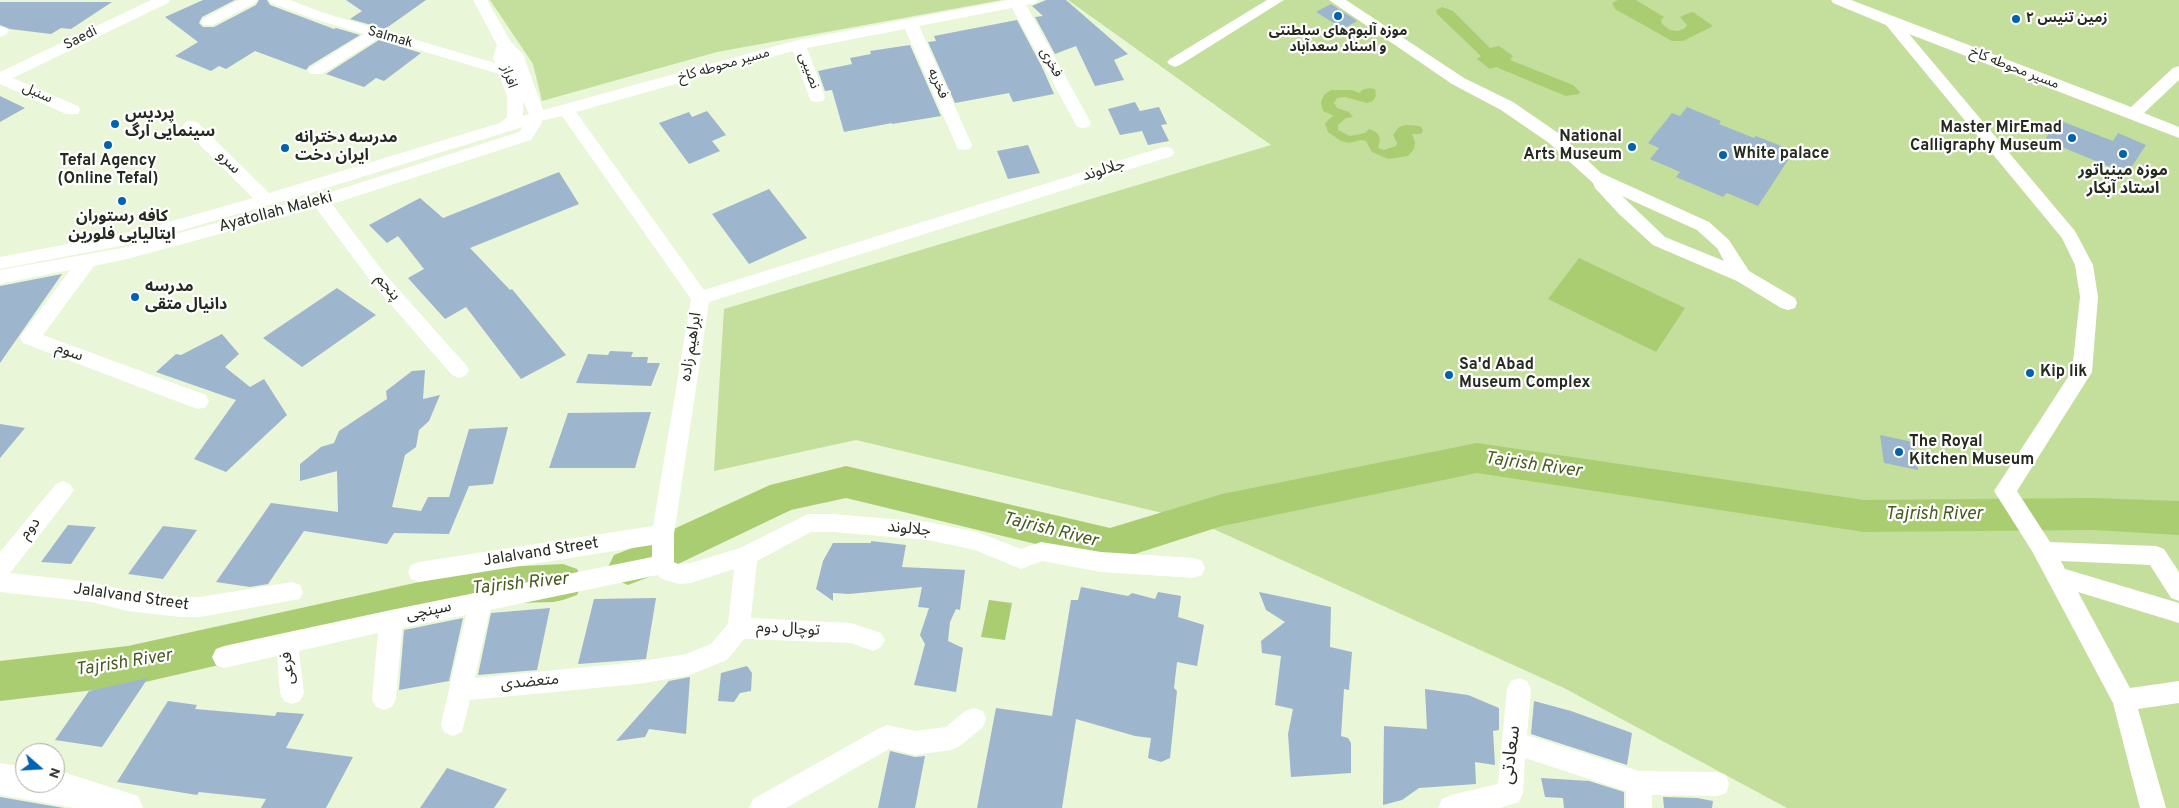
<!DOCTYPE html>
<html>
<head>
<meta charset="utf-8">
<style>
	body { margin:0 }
	#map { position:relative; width:2179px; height:808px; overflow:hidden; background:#e9f6d7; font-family:Overpass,sans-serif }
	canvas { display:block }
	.north { position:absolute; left:15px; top:743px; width:50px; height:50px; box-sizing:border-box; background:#fff; border:1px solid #a8aaa6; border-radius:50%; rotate:109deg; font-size:14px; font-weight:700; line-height:20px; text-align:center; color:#262b20 }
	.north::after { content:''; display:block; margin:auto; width:18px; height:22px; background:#0063af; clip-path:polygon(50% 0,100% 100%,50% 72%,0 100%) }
</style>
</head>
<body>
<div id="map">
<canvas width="2179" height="808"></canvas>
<div class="north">N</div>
</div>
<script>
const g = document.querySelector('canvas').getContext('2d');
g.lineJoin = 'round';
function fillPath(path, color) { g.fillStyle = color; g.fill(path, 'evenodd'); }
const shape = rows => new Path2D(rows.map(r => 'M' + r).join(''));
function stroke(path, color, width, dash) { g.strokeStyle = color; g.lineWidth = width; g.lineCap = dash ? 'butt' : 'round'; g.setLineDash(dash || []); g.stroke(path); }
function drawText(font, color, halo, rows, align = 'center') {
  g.font = font + ' Overpass,"Noto Sans Arabic",sans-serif'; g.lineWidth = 4.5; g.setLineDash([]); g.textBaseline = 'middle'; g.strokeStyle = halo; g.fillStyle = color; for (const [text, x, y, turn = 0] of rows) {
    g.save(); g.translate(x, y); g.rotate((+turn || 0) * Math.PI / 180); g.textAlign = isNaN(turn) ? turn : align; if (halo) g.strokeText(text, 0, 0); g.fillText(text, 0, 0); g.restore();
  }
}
const green = shape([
	[490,0,1002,0,717,52,542,101,533,64],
	[1068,0,2179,0,2179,808,1787,808,1564,688,1196,521,856,440,714,471,724,309,1271,145]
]);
const water = shape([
	[1618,0,1636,0,1664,17,1661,20,1662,24,1670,30,1678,31,1685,28,1687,25,1680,17,1689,13,1693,12,1713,26,1683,41,1672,41,1615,9,1612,3],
	[1442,7,1453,11,1490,48,1499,46,1513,56,1510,60,1573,85,1580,92,1579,94,1566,96,1496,67,1490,69,1477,59,1481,56,1437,14,1436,10],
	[1369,88,1375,89,1376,96,1373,101,1367,103,1345,97,1337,98,1334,103,1337,108,1349,112,1353,117,1346,118,1338,125,1338,130,1350,136,1365,133,1369,129,1374,131,1378,134,1380,139,1378,148,1384,150,1396,146,1397,143,1393,135,1399,127,1406,125,1420,126,1423,130,1421,134,1412,134,1415,142,1414,149,1408,156,1388,159,1372,152,1366,141,1361,140,1349,143,1341,141,1328,132,1325,124,1329,119,1334,116,1323,111,1321,102,1324,95,1331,90,1352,90,1360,93,1362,90],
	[1579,258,1685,308,1656,352,1548,299],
	[989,600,1012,603,1005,640,981,637]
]);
const river = shape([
	[1477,443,1864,500,2093,498,2179,501,2179,535,2093,530,1864,532,1477,473,1222,526,1110,562,846,498,791,510,657,574,628,585,614,579,608,567,614,555,632,548,770,485,846,466,1110,528,1222,494,1477,443],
	[563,564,577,569,583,582,577,595,563,600,553,602,483,604,128,686,0,701,0,661,128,646,483,568,563,564]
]);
const building = shape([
	[203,0,235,0,202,17,199,23,203,27,214,27,256,5,259,0,267,0,270,5,334,29,336,28,360,35,309,66,306,70,255,51,226,69,219,66,211,71,175,56,198,42,165,17],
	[346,0,426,0,385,29,350,19,362,11],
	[1046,0,1066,0,1128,54,1114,60,1124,80,1095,86,1076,46,1055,54,1035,17,1043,16,1032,6],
	[0,2,112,2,71,29,61,28,51,34,10,29,0,25],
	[1331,4,1357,21,1343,29,1316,12],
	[1017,20,1042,67,1054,94,1013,102,1009,93,955,103,928,42,936,41,934,36],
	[379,40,421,53,384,81,376,78,364,87,326,74],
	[910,45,941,116,892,124,892,123,844,132,832,90,825,91,818,71,852,64,850,58,871,54,870,51],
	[0,96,25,108,0,122],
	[1135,102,1140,111,1159,107,1167,124,1161,125,1169,141,1148,145,1142,131,1120,135,1108,109],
	[1687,107,1721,121,1719,124,1754,138,1756,136,1794,151,1758,206,1727,193,1723,197,1676,177,1680,172,1650,159,1659,148,1648,143,1672,113,1680,116],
	[707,111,726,135,712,141,720,151,689,164,659,123,689,112,692,117],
	[2056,119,2113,141,2118,133,2146,145,2127,174,2045,140],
	[1028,145,1040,173,1008,179,997,151],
	[559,172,579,204,470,248,510,290,512,289,566,355,521,379,466,307,445,319,408,278,424,269,398,236,387,243,369,225,420,198,443,218],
	[769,189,807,238,749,264,712,214],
	[62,274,0,363,0,286],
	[337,288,376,315,302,367,263,338],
	[222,334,239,354,225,367,250,387,264,379,287,415,226,472,194,459,236,400,156,372,176,354,181,355],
	[610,351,633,352,631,357,648,357,647,363,660,363,651,386,576,383,588,354,608,355],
	[425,370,423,399,440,395,429,421,419,430,416,447,405,455,392,507,421,511,428,497,449,497,469,429,508,427,493,484,469,486,449,534,394,533,387,544,304,531,268,584,250,587,216,582,271,503,338,512,337,471,300,481,300,464,321,447,334,443,339,431,387,399,386,391,412,371],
	[651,412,635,468,549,468,568,413],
	[0,424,25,428,0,458],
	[1880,435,1913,442,1918,470,1884,463],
	[68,525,96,527,71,564,41,562],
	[163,526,197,530,163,579,128,574],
	[871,541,906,545,902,567,965,570,960,610,956,609,950,622,948,641,963,648,956,692,914,685,925,644,920,635,929,608,918,607,922,587,849,594,833,593,833,601,816,589,823,561,833,543,871,543],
	[1081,587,1128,596,1132,593,1155,599,1158,592,1181,596,1178,617,1204,625,1197,666,1177,662,1174,688,1177,691,1170,758,1161,762,1148,758,1151,738,1135,736,1076,719,1062,808,977,808,996,708,1052,716,1071,600,1078,600],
	[1259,592,1331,607,1330,647,1352,652,1349,690,1344,689,1341,736,1348,738,1351,743,1351,773,1291,777,1288,734,1293,709,1275,705,1281,656,1262,653,1261,641,1285,622,1266,610],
	[656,598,646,659,578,664,594,599],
	[550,608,537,670,478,675,491,613],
	[463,618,449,681,399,690,404,630],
	[747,666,752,673,751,691,740,693,734,702,718,701,721,673],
	[690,677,686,734,649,729,645,737,616,741,669,681],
	[148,678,102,747,55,740,89,691],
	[1425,689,1468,695,1499,708,1499,730,1493,731,1495,765,1475,762,1476,784,1419,788,1402,800,1383,805,1384,726,1427,729],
	[168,701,197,705,195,709,275,716,277,712,304,714,286,748,353,757,326,808,261,808,266,799,199,792,197,795,117,782],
	[1534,701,1571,711,1632,733,1627,765,1531,734],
	[890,751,915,757,925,756,915,808,878,808],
	[447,768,507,789,494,808,420,808],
	[1541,778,1589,781,1624,792,1624,808,1564,808,1563,798,1545,797],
	[0,797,64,808,0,808],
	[1663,797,1697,798,1713,801,1712,808,1664,808]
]);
const minor = shape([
	[151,0,170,0,168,3,13,78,78,106,80,110,78,114,66,114,0,84,0,72,151,0],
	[239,0,257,0,255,3,213,25,203,25,201,22,203,19,239,0],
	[269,0,290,0,324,13,495,63,493,58,497,45,473,0,487,0,511,42,523,54,543,110,798,40,1008,0,1038,0,1036,3,1026,5,1091,123,1089,127,1083,128,1077,127,1075,123,1012,8,919,26,972,145,970,149,964,150,958,149,956,145,905,29,807,48,825,97,823,101,817,102,811,101,809,97,793,51,576,112,704,290,1160,148,1166,147,1172,148,1174,152,1172,156,709,302,674,534,674,562,678,564,691,563,740,548,808,514,833,514,928,522,977,532,1021,549,1041,542,1101,552,1194,558,1202,561,1205,568,1202,575,1194,578,1101,572,1042,561,1021,569,975,550,928,540,833,532,811,532,757,561,751,618,851,623,881,633,885,640,881,647,873,651,851,643,744,639,727,660,687,676,637,684,470,700,462,732,453,736,444,732,441,724,466,615,402,628,396,699,392,707,384,710,376,707,372,699,378,633,299,651,304,693,300,701,292,704,284,701,280,693,277,656,224,668,216,665,212,657,216,649,224,646,391,610,652,557,652,545,419,582,411,579,408,572,411,565,419,562,653,526,691,299,562,116,541,121,542,123,531,140,332,204,385,274,466,365,469,370,466,375,459,378,452,375,373,284,316,208,127,259,94,266,43,335,206,395,209,401,206,407,199,409,192,407,23,343,20,338,23,333,70,270,0,284,0,270,127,247,331,192,519,132,523,127,307,194,141,242,0,269,0,257,141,230,253,198,185,130,183,126,185,122,191,121,197,122,269,193,500,123,507,117,507,96,499,74,379,38,322,74,310,74,308,71,310,68,364,34,314,19,271,3,269,0],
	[523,101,529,114,523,116,523,101],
	[734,569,728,624,711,644,686,654,637,662,475,678,490,610,658,575,660,578,678,584,691,583,734,569],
	[1267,0,1284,0,1180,65,1175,67,1170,65,1167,62,1170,59,1267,0],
	[1329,0,1346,0,1464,78,1513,102,1561,135,1601,173,1709,222,1729,240,1749,271,1795,298,1797,303,1795,308,1788,310,1781,308,1737,281,1653,245,1619,214,1595,188,1593,183,1549,143,1501,110,1452,84,1329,0],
	[1622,196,1697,230,1717,248,1724,261,1665,237,1622,196],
	[1831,0,1851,0,2131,107,2173,68,2179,66,2179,80,2144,113,2179,127,2179,138,1909,34,2075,231,2093,265,2098,297,2092,372,2017,491,2050,542,2156,546,2164,549,2179,572,2179,601,2171,598,2150,565,2061,561,2065,569,2179,603,2179,623,2078,592,2130,688,2179,681,2179,703,2138,709,2166,808,2140,808,2113,703,2032,551,1994,491,2072,371,2080,297,2075,265,2062,238,1886,25,1833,3,1831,0],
	[0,27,6,28,9,31,5,35,0,37,0,27],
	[63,481,70,484,74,490,70,496,10,573,91,582,128,591,180,597,200,597,292,582,300,585,303,592,300,599,200,617,180,617,128,611,91,602,0,592,0,552,56,484,63,481],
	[1519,678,1527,681,1531,689,1527,735,1639,771,1717,772,1726,775,1729,784,1726,793,1717,796,1652,795,1652,808,1626,808,1626,791,1525,758,1523,793,1519,802,1500,808,1438,808,1442,799,1451,795,1498,784,1507,689,1511,681,1519,678],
	[974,708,983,711,986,719,983,727,960,746,951,750,915,755,889,749,786,808,749,808,753,799,878,729,887,725,915,731,946,727,965,711,974,708]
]);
const major = shape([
	[0,763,25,767,25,783,55,783,55,771,66,773,138,796,143,808,75,808,0,795,0,763]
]);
const markers = [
	[1338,16,5,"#0063af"],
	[2016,19,5,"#0063af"],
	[115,124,5,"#0063af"],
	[2072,138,5,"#0063af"],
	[108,145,5,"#0063af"],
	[1632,147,5,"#0063af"],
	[285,148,5,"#0063af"],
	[2123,154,5,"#0063af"],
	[1723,155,5,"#0063af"],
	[122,201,5,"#0063af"],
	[135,297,5,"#0063af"],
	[2030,373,5,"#0063af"],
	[1449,375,5,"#0063af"],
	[1899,452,5,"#0063af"]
];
const farPoinames = [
	["زمین تنیس ۲",2026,19],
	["موزه آلبوم‌های سلطنتی",1338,32,"center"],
	["و اسناد سعدآباد",1338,48,"center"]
];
const farStreetnames = [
	["Salmak",390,38,16],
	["Saedi",81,39,-27],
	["فخری",1050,63,61],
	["مسیر محوطه کاخ",724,66,-16],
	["مسیر محوطه کاخ",2014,69,21],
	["نصیبی",808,71,70],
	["افراز",508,77,71],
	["فخریه",937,84,66],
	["سنبل",37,94,24]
];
const poiNames = [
	["پردیس",125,115],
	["سینمایی ارگ",125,133],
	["Master MirEmad",2062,129,"right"],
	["Calligraphy Museum",2062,147,"right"],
	["National",1622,138,"right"],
	["Arts Museum",1622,156,"right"],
	["مدرسه دخترانه",295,139],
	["ایران دخت",295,157],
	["White palace",1733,155],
	["Tefal Agency",108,162,"center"],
	["(Online Tefal)",108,180,"center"],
	["موزه مینیاتور",2123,172,"center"],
	["استاد آبکار",2123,190,"center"],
	["کافه رستوران",122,218,"center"],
	["ایتالیایی فلورین",122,236,"center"],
	["مدرسه",145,288],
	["دانیال متقی",145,306],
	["Sa'd Abad",1459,366],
	["Museum Complex",1459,384],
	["Kip lik",2040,373],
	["The Royal",1909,443],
	["Kitchen Museum",1909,461]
];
const streetNames = [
	["سرو",228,163,45],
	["جلالوند",1104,171,-17],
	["Ayatollah Maleki",276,213,-15],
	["پنجم",387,288,50],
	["ابراهیم زاده",692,347,-81],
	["سوم",69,353,20],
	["دوم",31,529,-51],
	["جلالوند",909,530,6],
	["Jalalvand Street",541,553,-9],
	["Jalalvand Street",131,598,8],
	["سپنچی",429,612,-12],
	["توچال دوم",788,630,3],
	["فرعی",289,668,-96],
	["متعضدی",530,683,-5]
];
const waterNames = [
	["Tajrish River",1533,466,8],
	["Tajrish River",1934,515],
	["Tajrish River",1050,531,14],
	["Tajrish River",520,585,-6],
	["Tajrish River",124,664,-9]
];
const nearStreetnames = [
	["سعادتی",1512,755,-83]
];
fillPath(green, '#c3df9b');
fillPath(water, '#aacd72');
fillPath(river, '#aacd72');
fillPath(building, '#9eb5ce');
fillPath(minor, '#fff');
fillPath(major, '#fff');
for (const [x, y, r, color] of markers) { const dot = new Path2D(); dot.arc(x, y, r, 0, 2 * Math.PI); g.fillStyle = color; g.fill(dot); stroke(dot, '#fff', 2); }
drawText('bold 14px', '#262b20', '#fff', farPoinames, 'left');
drawText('14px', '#262b20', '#fff', farStreetnames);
drawText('bold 16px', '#262b20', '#fff', poiNames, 'left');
drawText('16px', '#262b20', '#fff', streetNames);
drawText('italic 18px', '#465c1c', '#fff', waterNames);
drawText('19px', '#262b20', '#fff', nearStreetnames);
</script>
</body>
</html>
